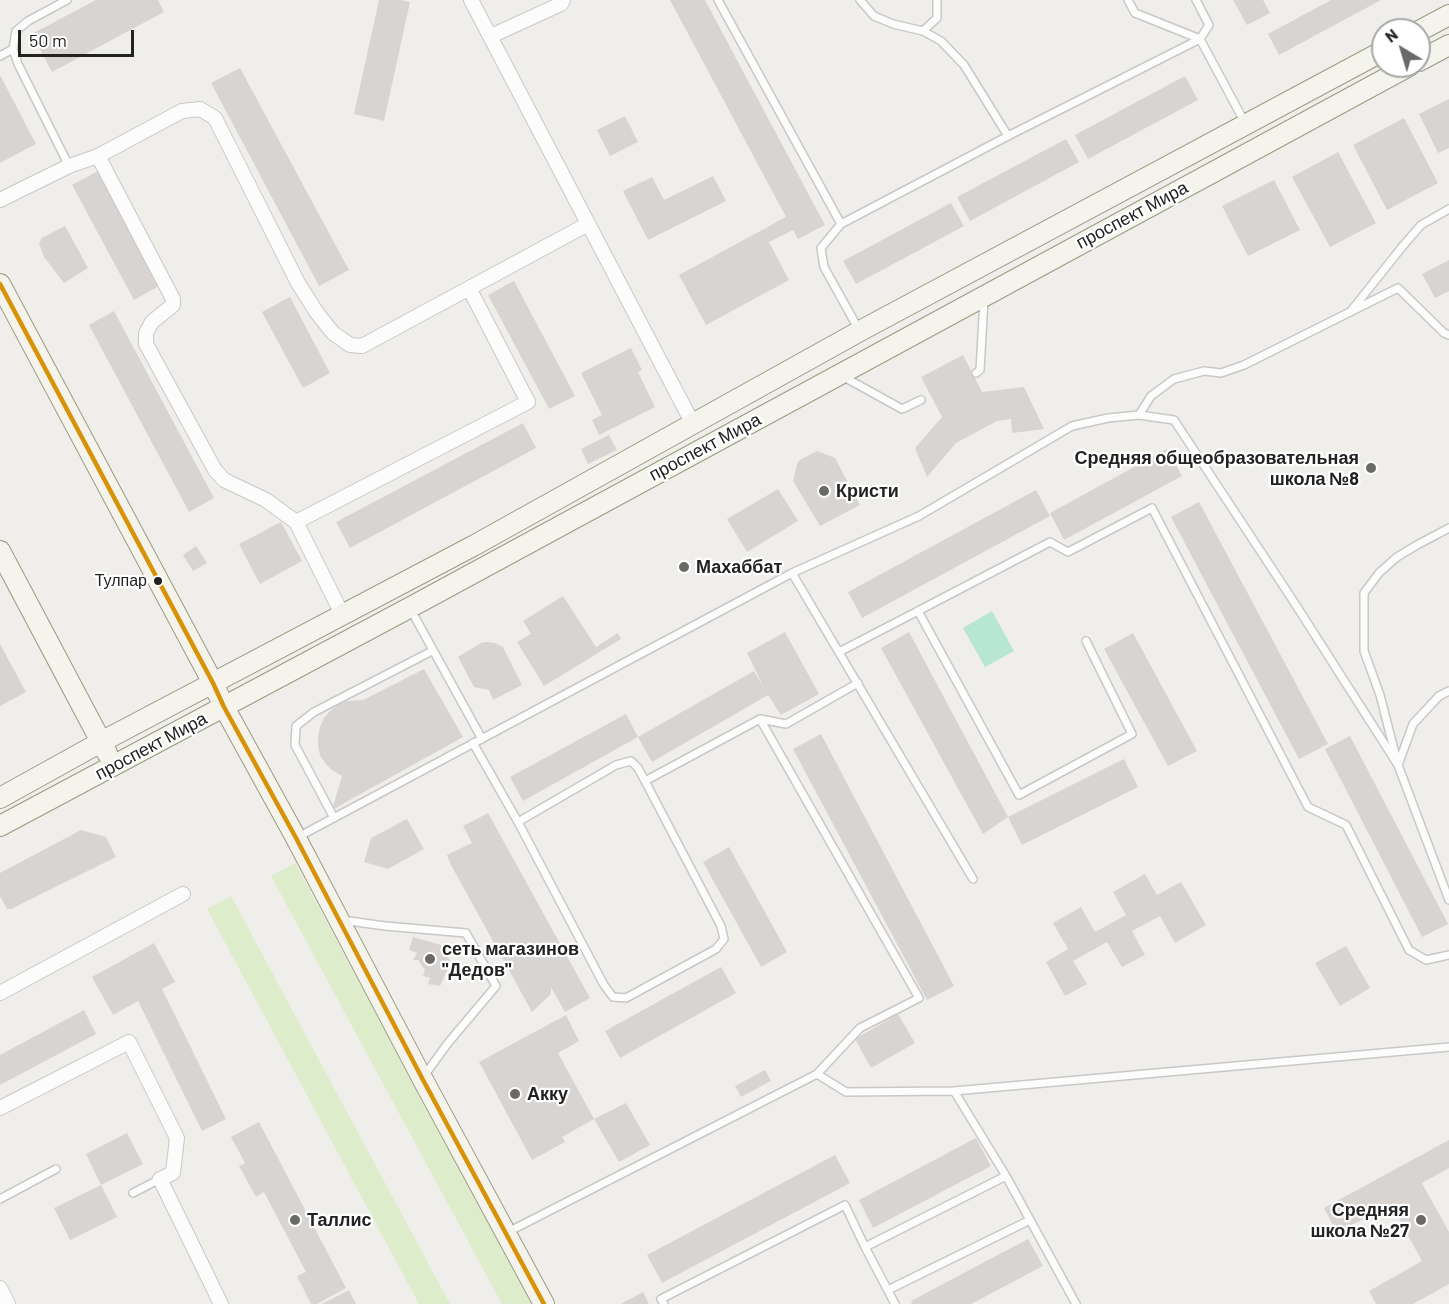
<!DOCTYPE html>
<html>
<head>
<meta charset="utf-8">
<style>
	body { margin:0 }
	#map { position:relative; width:1449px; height:1304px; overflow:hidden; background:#f0eeeb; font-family:Barlow,sans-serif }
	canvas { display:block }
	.north { position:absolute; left:1371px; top:18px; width:60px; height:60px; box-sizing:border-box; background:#fff; border:2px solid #a7a7a7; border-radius:50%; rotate:322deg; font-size:16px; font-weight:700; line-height:24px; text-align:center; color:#222 }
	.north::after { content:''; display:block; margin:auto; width:21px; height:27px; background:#6a6968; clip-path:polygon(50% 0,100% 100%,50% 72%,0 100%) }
	.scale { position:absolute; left:18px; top:30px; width:116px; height:27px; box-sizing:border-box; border:3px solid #222; border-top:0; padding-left:8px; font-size:18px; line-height:21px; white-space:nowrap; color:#222; -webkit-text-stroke:4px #fff; paint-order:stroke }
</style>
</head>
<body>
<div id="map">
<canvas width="1449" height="1304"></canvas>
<div class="north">N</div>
<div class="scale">50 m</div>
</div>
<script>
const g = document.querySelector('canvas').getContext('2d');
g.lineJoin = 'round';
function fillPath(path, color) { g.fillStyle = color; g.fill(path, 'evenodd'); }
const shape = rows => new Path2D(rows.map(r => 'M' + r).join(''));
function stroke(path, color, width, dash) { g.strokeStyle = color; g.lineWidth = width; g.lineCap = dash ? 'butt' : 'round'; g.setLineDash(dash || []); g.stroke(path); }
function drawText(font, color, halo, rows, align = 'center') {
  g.font = font + ' Barlow,sans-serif'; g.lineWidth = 4.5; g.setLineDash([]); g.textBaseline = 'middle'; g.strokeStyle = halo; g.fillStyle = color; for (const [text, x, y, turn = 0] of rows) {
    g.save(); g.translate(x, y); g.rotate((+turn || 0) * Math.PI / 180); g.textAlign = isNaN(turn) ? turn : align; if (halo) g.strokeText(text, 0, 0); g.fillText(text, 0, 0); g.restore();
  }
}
const grass = shape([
	[295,863,532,1304,502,1304,271,876],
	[231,896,450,1304,419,1304,207,909]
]);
const pitch = shape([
	[992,611,1014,651,985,667,963,628]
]);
const building = shape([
	[96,0,158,0,164,12,52,72,32,34],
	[379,0,401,0,410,2,384,121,354,114],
	[670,0,705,0,825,225,798,239,793,230,769,242,789,280,706,325,679,275,786,217],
	[1233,0,1263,0,1270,13,1247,25],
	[1331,0,1381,0,1279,55,1268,34],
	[240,68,349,270,319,286,211,83],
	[0,75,36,144,0,163],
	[1185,76,1198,100,1088,159,1075,135],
	[1449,99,1449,148,1438,153,1419,114],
	[625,116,638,142,610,156,597,130],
	[1404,118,1438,183,1387,210,1353,145],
	[1066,139,1079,162,970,221,957,197],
	[1338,152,1376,223,1330,247,1292,177],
	[98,171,159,286,134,300,72,185],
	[713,176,726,201,648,240,623,191,652,177,664,200],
	[1274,180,1300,230,1248,256,1222,206],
	[951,203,964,226,856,284,843,261],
	[65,226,88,268,64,283,44,257,39,243,42,238],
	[1449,260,1449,291,1435,298,1422,274],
	[514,281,575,396,549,409,488,295],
	[290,297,330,373,303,388,262,312],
	[114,311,214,498,189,512,89,325],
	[631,348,642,370,638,372,655,407,599,435,592,420,602,415,581,373],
	[963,355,982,392,1024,387,1044,429,1012,433,1011,419,997,421,956,443,927,477,915,448,942,417,921,377],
	[523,423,536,448,350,548,336,522],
	[609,435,617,450,588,464,581,449],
	[1167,449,1182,476,1064,540,1050,513],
	[817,451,835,458,860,505,820,526,793,481,798,461],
	[778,489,798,521,747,552,727,519],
	[1036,490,1050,516,862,618,848,592],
	[1199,502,1328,744,1299,759,1171,517],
	[281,522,302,561,260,584,239,544],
	[196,546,207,563,193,571,183,555],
	[563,596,596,647,618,633,621,639,544,686,517,642,531,634,523,621],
	[785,632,819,694,781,715,768,695,652,762,638,737,754,671,765,690,747,653],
	[909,632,1008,817,983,834,881,648],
	[1133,633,1197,751,1168,766,1104,649],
	[486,642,495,643,503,647,522,685,493,700,489,690,474,687,458,657,481,643],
	[0,644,26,692,0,706],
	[424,669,463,737,332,810,342,776,332,770,325,763,320,755,318,746,318,736,320,727,324,718,330,711,338,705,347,701,363,700],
	[626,714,638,737,523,801,510,777],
	[821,734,954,986,927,1000,793,749],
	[1350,736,1448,924,1422,937,1325,749],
	[1124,759,1138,787,1022,845,1008,817],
	[488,813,590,998,565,1012,551,987,551,994,532,1012,451,865,447,855,472,843,463,826],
	[407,819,424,849,388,869,364,862,371,838],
	[81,830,106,837,116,857,11,909,7,909,0,896,0,873],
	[729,847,787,952,761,967,703,862],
	[1145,874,1157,895,1181,882,1206,925,1175,943,1160,916,1132,931,1145,955,1122,967,1107,942,1073,961,1087,984,1065,996,1046,962,1068,949,1053,923,1081,907,1095,932,1126,915,1113,892],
	[413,937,441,945,451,962,440,986,428,984,430,978,423,976,425,970,418,960,413,960,417,953,409,950],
	[154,943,175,982,162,989,226,1119,202,1131,138,1001,113,1015,92,977],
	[1346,946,1370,988,1340,1006,1315,963],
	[721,967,736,993,620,1058,605,1031],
	[84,1010,96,1034,0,1085,0,1055],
	[898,1014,915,1043,871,1068,855,1039],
	[566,1015,579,1041,558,1053,594,1119,562,1137,565,1142,532,1160,479,1062],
	[765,1070,771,1081,741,1097,735,1086],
	[626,1103,650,1145,619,1162,594,1119],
	[259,1122,346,1288,317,1304,311,1304,297,1276,306,1272,264,1192,256,1197,239,1166,245,1163,231,1137],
	[127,1133,143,1164,101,1185,86,1154],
	[976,1138,991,1166,873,1228,859,1200],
	[1449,1140,1449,1168,1422,1183,1449,1232,1449,1284,1413,1304,1376,1304,1369,1291,1422,1261,1391,1204,1337,1233,1324,1208],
	[835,1155,850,1183,662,1283,647,1255],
	[101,1185,117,1217,70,1240,54,1208],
	[1028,1239,1043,1266,971,1304,912,1304,911,1301],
	[349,1290,356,1304,322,1304],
	[643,1292,649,1304,621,1304]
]);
const lane = shape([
	[67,0,28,21,16,31,13,49,18,64,69,166],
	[718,0,841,224],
	[860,0,874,16,893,24,923,31,941,41,964,65,1008,136],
	[1128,0,1135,13,1200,39,1209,25,1196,0],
	[923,31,937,18,937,0],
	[0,56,13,49],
	[1351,311,1402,247,1421,225,1449,209],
	[859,330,824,267,821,248,841,224,1008,136,1200,39,1245,123],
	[976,373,980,370,984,300],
	[844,377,902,409,921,400],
	[1139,415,1151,396,1174,379,1204,371,1221,373,1244,365,1398,288,1444,333,1449,335],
	[1449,528,1417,545,1397,557,1379,573,1364,593,1364,651,1380,695,1398,765,1413,724,1439,696,1449,691],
	[792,573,973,879],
	[411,610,482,739],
	[918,611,1050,542,1068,552,1152,508,1308,807,1346,825,1409,950,1426,960,1449,955],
	[839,652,918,611,1019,795,1132,734,1086,641],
	[473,743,518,822,604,985,613,997,626,998,716,949,724,939,721,926,645,781,760,719,786,724,858,683],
	[334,818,295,745,296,726,314,712,432,651],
	[518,822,616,765,631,761,638,768,645,781],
	[298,837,792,573,919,516,1072,426,1108,418,1139,415,1174,420,1292,599,1398,765,1449,900],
	[342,920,385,926,466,933,496,986,448,1043,424,1076],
	[817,1074,846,1092,954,1091,1449,1047],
	[954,1091,1006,1176,1076,1304],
	[133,1193,160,1179],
	[0,1199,56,1169],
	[508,1232,817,1074,860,1028,919,998,760,719],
	[865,1247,1006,1176],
	[888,1290,1030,1220],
	[664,1304,661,1299,845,1205,865,1247,895,1304]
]);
const street = shape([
	[471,0,693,424],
	[491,36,561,4,563,0],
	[98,156,173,299,173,305,152,322,146,333,146,344,215,470,224,480,266,500,296,522],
	[0,200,69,166,98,156,182,111,200,109,215,118,298,283,317,313,333,333,350,345,362,346,588,224],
	[342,614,296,522,528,402,469,288],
	[0,993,183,894],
	[0,1108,129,1042,177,1138,173,1173,160,1179,221,1304],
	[0,1288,8,1304]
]);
const secondary = shape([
	[1419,31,1449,15],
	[1419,61,1449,45],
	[0,284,213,683,224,707,296,838,422,1078,544,1304],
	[0,551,107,753],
	[0,798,101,742,473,546,860,331,1383,51],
	[0,826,409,608,1409,66]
]);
const bus1 = shape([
	[0,284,213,683,224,707,296,838,422,1078,544,1304]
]);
const markers = [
	[1371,468,6,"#6a6968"],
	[824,491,6,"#6a6968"],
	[684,567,6,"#6a6968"],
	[158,581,5,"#222"],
	[430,959,6,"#6a6968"],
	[515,1094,6,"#6a6968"],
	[295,1220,6,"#6a6968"],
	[1421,1220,6,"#6a6968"]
];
const busNames = [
	["Тулпар",147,581]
];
const streetNames = [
	["проспект Мира",1132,215,-28],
	["проспект Мира",705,447,-28],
	["проспект Мира",151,746,-28]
];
const poiNames = [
	["Средняя общеобразовательная",1359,458,"right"],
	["школа №8",1359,479,"right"],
	["Кристи",836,491],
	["Махаббат",696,567],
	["сеть магазинов",442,949],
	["\"Дедов\"",442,970],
	["Акку",527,1094],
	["Средняя",1409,1210,"right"],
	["школа №27",1409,1231,"right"],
	["Таллис",307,1220]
];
fillPath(grass, '#ddeccb');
fillPath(pitch, '#b7e6d2');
fillPath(building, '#d7d4d2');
stroke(lane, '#c9c8c7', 10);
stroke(street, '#c9c8c7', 16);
stroke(secondary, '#999a82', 22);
stroke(lane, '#fdfcfc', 7);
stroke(street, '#fdfcfc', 14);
stroke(secondary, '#f4f4ed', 20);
stroke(bus1, '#d79205', 4.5);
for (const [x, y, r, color] of markers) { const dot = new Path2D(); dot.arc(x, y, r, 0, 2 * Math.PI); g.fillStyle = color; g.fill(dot); stroke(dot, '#fff', 2); }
drawText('16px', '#222', '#fff', busNames, 'right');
drawText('18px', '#222', '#fff', streetNames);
drawText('bold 18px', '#222', '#fff', poiNames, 'left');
</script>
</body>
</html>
